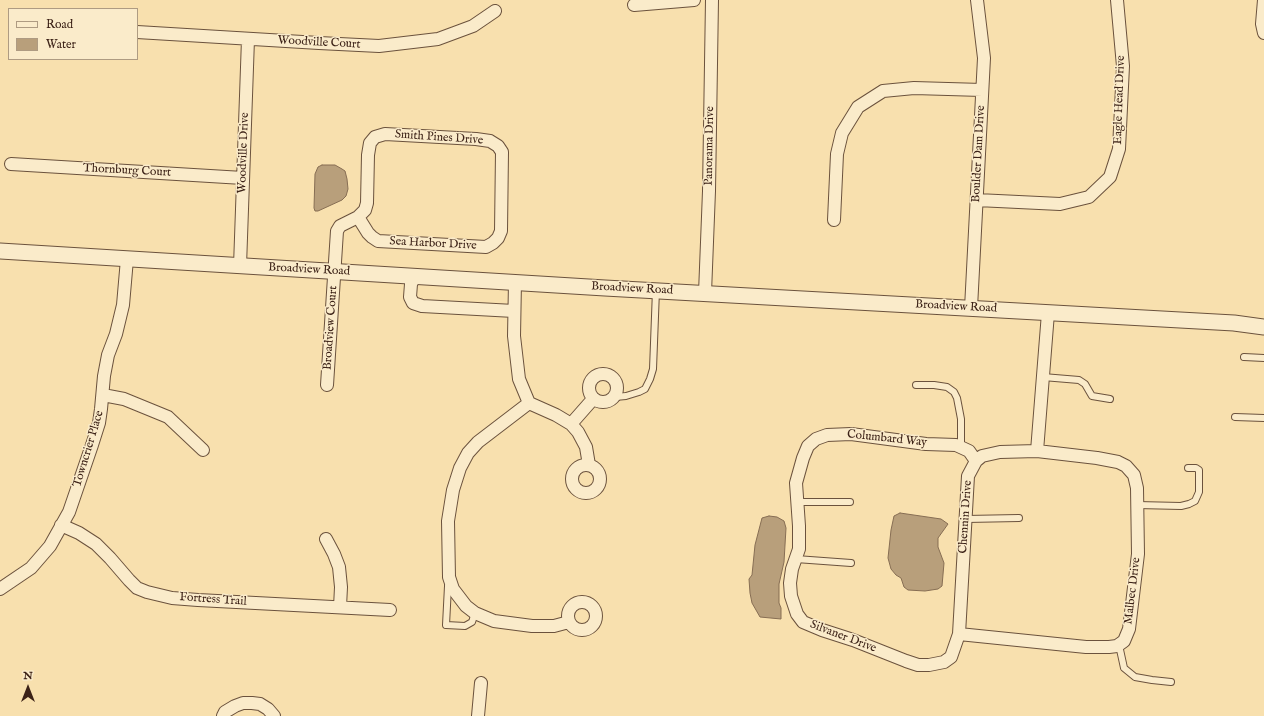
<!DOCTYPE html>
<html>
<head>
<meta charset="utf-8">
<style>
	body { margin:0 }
	#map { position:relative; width:1264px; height:716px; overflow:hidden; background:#f8e0ae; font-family:"IM FELL English",serif }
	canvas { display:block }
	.legend { position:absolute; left:8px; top:8px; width:130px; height:52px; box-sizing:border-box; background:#faebca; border:1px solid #ae9b82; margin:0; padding:5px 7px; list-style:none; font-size:12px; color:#3c2217 }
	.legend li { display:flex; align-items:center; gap:8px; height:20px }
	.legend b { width:20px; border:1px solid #ae9b82 }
	.north { position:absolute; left:8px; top:668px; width:40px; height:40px; -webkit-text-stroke:3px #faebca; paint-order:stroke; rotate:0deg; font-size:11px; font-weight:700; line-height:16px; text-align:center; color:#3c2217 }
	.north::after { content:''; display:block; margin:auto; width:14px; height:18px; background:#3c2217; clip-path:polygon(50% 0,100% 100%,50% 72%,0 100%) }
</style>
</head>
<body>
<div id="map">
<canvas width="1264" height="716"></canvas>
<ul class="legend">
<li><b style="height:5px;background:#faebca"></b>Road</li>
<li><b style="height:11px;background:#b89f7b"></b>Water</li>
</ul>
<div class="north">N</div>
</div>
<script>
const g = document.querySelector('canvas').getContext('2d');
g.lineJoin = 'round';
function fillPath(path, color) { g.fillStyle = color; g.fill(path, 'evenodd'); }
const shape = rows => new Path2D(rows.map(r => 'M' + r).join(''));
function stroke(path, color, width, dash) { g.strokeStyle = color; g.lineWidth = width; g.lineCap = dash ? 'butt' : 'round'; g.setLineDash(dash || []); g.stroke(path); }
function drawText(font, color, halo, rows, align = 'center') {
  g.font = font + ' "IM FELL English",serif'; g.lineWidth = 3; g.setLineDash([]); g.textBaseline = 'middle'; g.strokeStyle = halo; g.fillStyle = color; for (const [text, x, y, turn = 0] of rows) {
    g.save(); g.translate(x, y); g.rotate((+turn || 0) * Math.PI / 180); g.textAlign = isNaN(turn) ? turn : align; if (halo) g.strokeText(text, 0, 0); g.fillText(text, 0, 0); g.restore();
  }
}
const water = shape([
	[322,165,335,165,342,169,345,171,347,179,348,189,346,196,342,200,318,211,315,211,314,208,315,174,318,167,322,165],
	[900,513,941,519,948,524,938,538,938,547,944,563,942,586,938,589,925,591,908,590,904,587,901,578,896,575,891,569,888,558,891,530,894,516,900,513],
	[769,516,777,517,784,521,786,528,784,562,779,584,779,603,781,608,781,619,760,617,752,603,750,593,749,579,752,575,755,545,762,518,769,516]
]);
const service = shape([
	[1244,357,1264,358],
	[1043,377,1079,380,1085,384,1092,396,1110,399],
	[916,385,934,385,947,387,954,392,957,398,961,419,961,447],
	[615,397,626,396,639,392,645,389,650,379,653,369,656,290],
	[1235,417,1264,418],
	[797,502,850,502],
	[1137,505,1181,506,1189,504,1195,501,1199,492,1199,470,1196,468,1188,468],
	[966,519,1019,518],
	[796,559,851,563],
	[448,586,446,625,465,626,472,622,475,613],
	[1119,645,1124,668,1135,677,1152,680,1171,682]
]);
const minor = shape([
	[1264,0,1262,24,1264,33],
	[634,5,694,0],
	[137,32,319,43,379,46,438,39,473,26,495,11],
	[11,164,243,178],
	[977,200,1060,204,1089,197,1110,177,1119,149,1123,66,1117,0],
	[834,220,837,154,842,133,858,107,883,91,914,88,982,90],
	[240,266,248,39],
	[415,276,411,284,410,297,413,303,422,306,514,311],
	[515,282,514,336,519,379,529,403,556,415,571,424,578,432,586,447,589,465],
	[705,293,709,191,712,0],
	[971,308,984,58,977,0],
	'589 388a14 14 0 1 1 28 0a14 14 0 1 1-28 0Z',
	[327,385,337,231,340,226,358,217,365,210,367,203,368,155,370,143,375,137,385,134,476,139,490,141,498,146,502,152,501,231,498,238,493,243,486,247,378,241,372,237,368,233,358,217],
	[103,395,124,399,168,417,203,450],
	[529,403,478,442,468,453,460,468,453,490,448,521,449,577,453,589,466,606,475,613,494,621,532,626,554,626,569,622],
	[571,424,593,399],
	[1037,451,1048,313],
	'572 479a14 14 0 1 1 28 0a14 14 0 1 1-28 0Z',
	[61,525,79,533,96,544,110,558,129,580,137,588,147,592,172,598,198,600,390,610],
	[326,539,334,554,339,567,341,587,340,607],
	[0,589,31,568,50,546,69,512,92,445,99,423,101,409,104,376,108,355,116,334,123,305,127,259],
	'568 616a14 14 0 1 1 28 0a14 14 0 1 1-28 0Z',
	[959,634,1086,647,1109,647,1117,646,1124,641,1129,629,1138,554,1137,488,1134,475,1126,466,1118,462,1097,458,1037,451,1000,452,982,456,976,461,968,476,959,634,951,657,944,662,929,665,918,665,906,661,853,640,822,630,803,622,797,614,791,596,790,583,792,569,799,549,799,526,796,483,803,458,808,446,816,439,827,435,851,434,926,444,956,445,969,451,976,461],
	[223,716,225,712,235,706,243,703,252,703,260,704,268,709,274,716],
	[478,716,481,683]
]);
const tertiary = shape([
	[0,251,605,288,1234,323,1264,327]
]);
const streetNames = [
	["Woodville Court",319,43,3],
	["Eagle Head Drive",1120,100,-88],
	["Smith Pines Drive",439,138,4],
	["Panorama Drive",710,146,-89],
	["Woodville Drive",244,153,-88],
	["Boulder Dam Drive",979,154,-87],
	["Thornburg Court",127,171,3],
	["Sea Harbor Drive",433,244,3],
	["Broadview Road",309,270,3],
	["Broadview Road",632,289,3],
	["Broadview Road",956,307,3],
	["Broadview Court",331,328,-86],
	["Columbard Way",887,439,6],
	["Towncrier Place",89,449,-73],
	["Chennin Drive",966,517,-86],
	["Malbec Drive",1133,591,-83],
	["Fortress Trail",213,600,4],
	["Silvaner Drive",843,637,21]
];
fillPath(water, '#b89f7b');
stroke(water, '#866d53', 1);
stroke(service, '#6b523d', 8);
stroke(minor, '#6b523d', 14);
stroke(tertiary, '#6b523d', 17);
stroke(service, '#faebca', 6);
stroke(minor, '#faebca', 12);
stroke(tertiary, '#faebca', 15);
drawText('12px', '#3c2217', '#faebca', streetNames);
</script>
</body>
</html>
